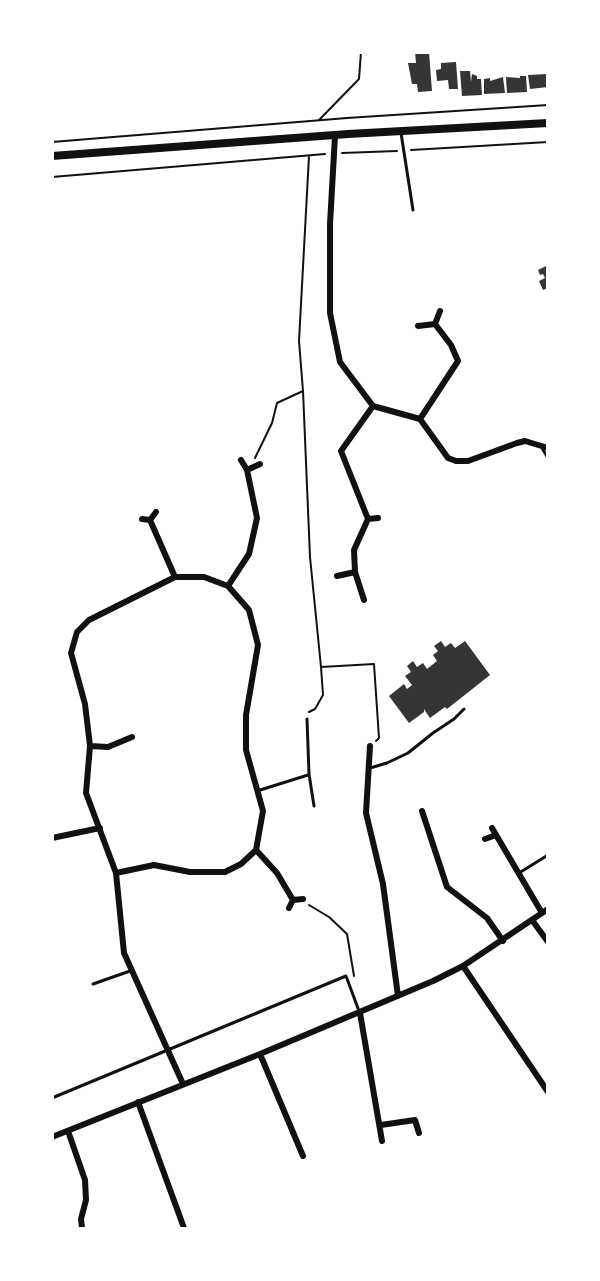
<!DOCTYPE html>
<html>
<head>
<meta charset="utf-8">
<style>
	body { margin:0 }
	#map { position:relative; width:600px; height:1281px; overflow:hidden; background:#fff; font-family:Manrope,sans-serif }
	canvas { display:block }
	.frame { position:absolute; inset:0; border:54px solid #fff; pointer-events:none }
</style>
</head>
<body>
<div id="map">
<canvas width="600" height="1281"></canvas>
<div class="frame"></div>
</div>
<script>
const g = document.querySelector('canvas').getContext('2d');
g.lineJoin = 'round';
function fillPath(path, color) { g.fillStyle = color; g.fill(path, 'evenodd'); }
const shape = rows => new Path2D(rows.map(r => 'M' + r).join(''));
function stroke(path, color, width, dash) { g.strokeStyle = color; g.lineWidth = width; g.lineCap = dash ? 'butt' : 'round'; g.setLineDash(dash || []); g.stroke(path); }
const building = shape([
	[415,52,429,52,432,91,418,92,417,84,412,84,408,63,416,63],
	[456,62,458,89,449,89,448,80,437,81,436,70,441,69,441,63],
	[460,71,470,71,471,82,472,74,477,76,477,79,481,79,482,95,462,96],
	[548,74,548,87,530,89,528,75],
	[520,76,526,76,527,92,507,93,506,77,520,78],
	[503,77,505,93,484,94,484,79,490,78,490,81],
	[548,265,548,288,543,290,539,281,545,278,543,274,540,275,538,270],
	[441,641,445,647,451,643,455,648,465,641,490,675,447,709,445,707,430,718,424,709,424,712,409,723,389,696,404,684,407,689,412,685,405,676,411,672,407,666,413,661,417,667,423,663,427,669,437,661,433,655,438,651,434,646]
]);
const path = shape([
	[319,120,359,79,361,52],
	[52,142,347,118,548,105],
	[411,150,548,142],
	[342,153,397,151],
	[52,177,325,154],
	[303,391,310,557,321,667,374,664,379,738,376,741],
	[255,458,272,423,277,403,303,391,299,341,309,156],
	[309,712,315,709,323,695,321,667],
	[309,905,329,917,347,934,354,976]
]);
const service = shape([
	[401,133,413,210],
	[542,448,548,458],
	[307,719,309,774,314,806],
	[370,768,387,763,408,753,433,733,454,719,464,709],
	[257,791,308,775],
	[519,873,548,855],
	[93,984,130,971],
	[52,1098,346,976,359,1011]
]);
const minor = shape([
	[335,136,330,224,330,313,340,362,373,406,420,419,448,458,456,461,468,461,517,443,525,441,548,448],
	[418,326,435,324,440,311],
	[420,419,458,361,451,345,435,324],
	[247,470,260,464],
	[142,519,150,520,156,512],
	[368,519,378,518],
	[150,520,175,577],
	[337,576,355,572],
	[228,586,249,554,257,518,247,470,241,460],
	[364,600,355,572,354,550,368,519,341,451,373,406],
	[90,746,108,747,132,737],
	[370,746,366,813,383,884,398,996],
	[422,811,447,887,487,918,503,941],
	[492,828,542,913],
	[52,838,100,828],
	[485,839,496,835],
	[256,850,277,873,293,900],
	[116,873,154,865,190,872,225,872,241,864,256,850,263,811,246,750,246,715,258,645,249,610,228,586,204,577,175,577,89,620,77,632,71,653,85,704,90,746,86,793,116,873,124,953,183,1084],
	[289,908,293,900,303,899],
	[532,920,548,942],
	[463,966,548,1092],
	[360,1013,382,1141],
	[260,1054,303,1156],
	[138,1102,184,1228],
	[381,1125,415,1120,419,1133],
	[68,1131,85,1180,86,1200,81,1219,82,1228],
	[52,1137,260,1054,433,981,463,966,548,909]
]);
const secondary = shape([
	[52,156,348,134,548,123]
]);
fillPath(building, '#353535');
stroke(path, '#111', 2);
stroke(service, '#111', 3);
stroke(minor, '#111', 6);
stroke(secondary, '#111', 8);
</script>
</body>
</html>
